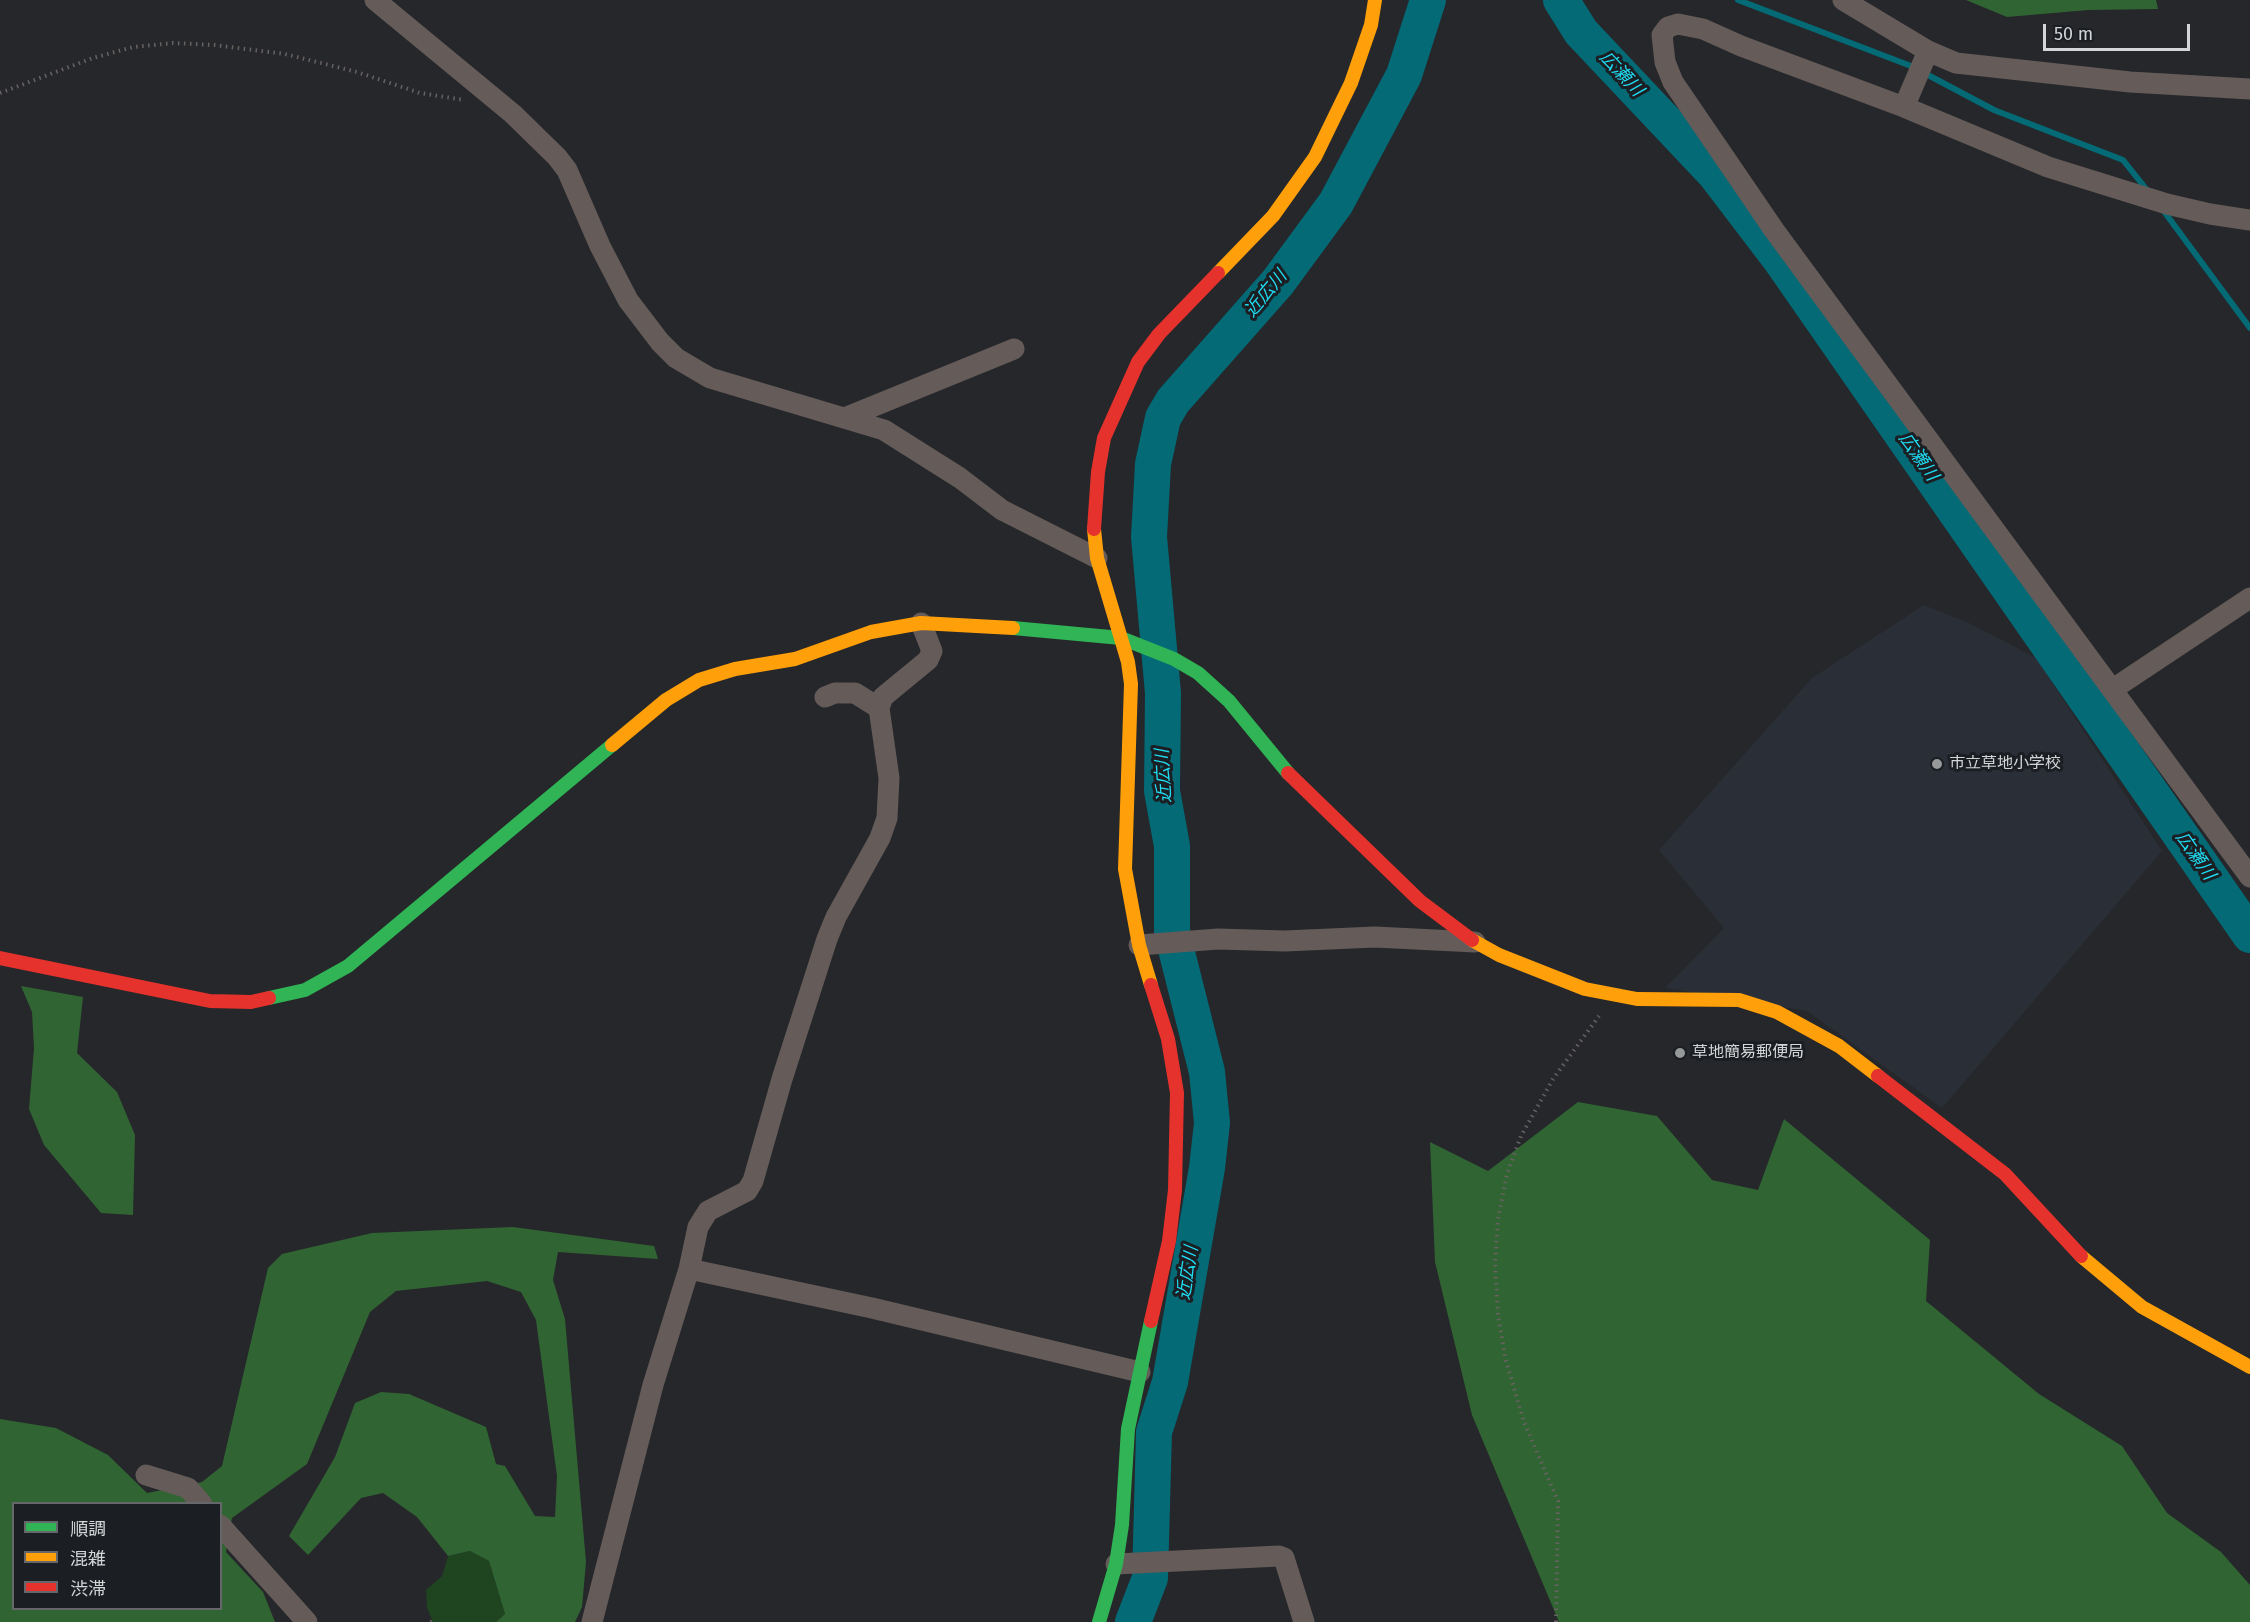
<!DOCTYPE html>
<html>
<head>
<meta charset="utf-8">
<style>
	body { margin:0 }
	#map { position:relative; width:2250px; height:1622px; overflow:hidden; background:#25272a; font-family:"Fira Sans","Noto Sans JP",sans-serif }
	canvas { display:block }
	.legend { position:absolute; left:12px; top:1502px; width:210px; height:108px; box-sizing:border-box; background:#1b1e22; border:2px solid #65676a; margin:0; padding:8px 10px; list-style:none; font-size:18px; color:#d3d5d7 }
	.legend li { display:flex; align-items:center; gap:12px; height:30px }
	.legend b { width:30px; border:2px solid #65676a }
	.scale { position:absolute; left:2043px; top:24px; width:147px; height:27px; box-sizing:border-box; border:3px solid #d3d5d7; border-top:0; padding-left:8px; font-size:18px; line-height:21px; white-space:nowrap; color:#d3d5d7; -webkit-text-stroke:4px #1b1e22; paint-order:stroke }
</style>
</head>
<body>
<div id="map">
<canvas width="2250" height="1622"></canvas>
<ul class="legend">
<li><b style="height:8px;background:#30b455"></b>順調</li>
<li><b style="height:8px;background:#ff9f0a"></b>混雑</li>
<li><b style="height:8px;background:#e5322d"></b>渋滞</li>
</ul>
<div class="scale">50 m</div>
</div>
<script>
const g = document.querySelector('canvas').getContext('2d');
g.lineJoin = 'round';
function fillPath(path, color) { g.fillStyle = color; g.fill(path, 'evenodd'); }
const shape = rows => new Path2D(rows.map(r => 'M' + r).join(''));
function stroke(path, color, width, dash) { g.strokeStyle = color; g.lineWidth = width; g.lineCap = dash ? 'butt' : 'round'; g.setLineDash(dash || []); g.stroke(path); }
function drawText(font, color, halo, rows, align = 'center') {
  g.font = font + ' "Fira Sans","Noto Sans JP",sans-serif'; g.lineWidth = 6; g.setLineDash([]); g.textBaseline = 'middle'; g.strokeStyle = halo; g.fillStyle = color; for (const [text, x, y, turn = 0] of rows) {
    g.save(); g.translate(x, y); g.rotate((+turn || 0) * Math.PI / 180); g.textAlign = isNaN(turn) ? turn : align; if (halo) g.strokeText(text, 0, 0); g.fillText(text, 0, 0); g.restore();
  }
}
const built = shape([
	[1924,605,1969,623,2036,658,2162,851,1942,1108,1807,1011,1665,988,1724,928,1659,850,1812,678]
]);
const green = shape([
	[470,1551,489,1561,505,1614,496,1622,433,1622,427,1608,426,1590,442,1576,448,1556]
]);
const forest = shape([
	[1966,0,2156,0,2158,9,2088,10,2007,17],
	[21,986,83,997,77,1053,117,1092,135,1135,133,1215,101,1213,44,1145,29,1109,34,1048,32,1012],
	[1578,1102,1657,1116,1712,1180,1758,1190,1784,1119,1930,1240,1926,1301,2039,1394,2122,1446,2167,1513,2221,1552,2250,1585,2250,1622,1559,1622,1472,1415,1435,1262,1430,1142,1488,1171],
	[513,1227,654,1246,658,1259,558,1252,553,1280,565,1319,586,1562,582,1607,575,1622,496,1622,505,1614,489,1561,470,1551,448,1556,417,1517,383,1493,361,1498,308,1555,289,1536,335,1457,355,1403,381,1392,409,1394,486,1427,496,1464,505,1466,535,1516,555,1517,557,1476,536,1320,521,1292,487,1281,396,1291,370,1312,307,1464,232,1518,226,1552,263,1592,275,1622,0,1622,0,1419,56,1428,108,1455,147,1493,202,1482,222,1466,268,1268,282,1254,372,1233],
	[14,1504,220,1504,220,1608,14,1608]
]);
const stream = shape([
	[1738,0,1911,66,1994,110,2123,160,2147,190],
	[2163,210,2250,328]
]);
const river = shape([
	[1561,0,1581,32,1716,175,1780,259,2250,935],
	[1133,1622,1150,1578,1154,1432,1170,1382,1207,1168,1212,1123,1207,1072,1172,933,1172,846,1162,791,1163,693,1149,537,1153,464,1163,418,1173,401,1278,282,1336,203,1404,75,1428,0]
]);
const path = shape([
	[0,93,93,58,133,47,173,43,214,45,285,54,357,72,420,93,464,100],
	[431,1622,432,1621],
	[1556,1622,1558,1501,1524,1422,1506,1361,1498,1315,1495,1263,1498,1219,1507,1174,1521,1136,1553,1079,1599,1016]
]);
const street = shape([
	[375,0,513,114,557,157,567,170,600,246,628,300,660,342,676,358,710,378,884,430,960,478,1002,510,1097,558],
	[1843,0,1928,51,1956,63,2130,82,2250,89],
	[1904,107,1928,51],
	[2250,220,2210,214,2167,204,2048,167,1904,107,1741,46,1703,29,1678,24,1668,27,1662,35,1665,62,1673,82,1774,230,2250,877],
	[847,417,1014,349],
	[2113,689,2250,598],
	[825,697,835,693,855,693,879,708],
	[1139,945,1218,939,1285,941,1375,937,1475,942],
	[689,1269,872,1308,1140,1372],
	[146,1475,188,1488,202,1504],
	[220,1525,307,1622],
	[1116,1564,1279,1556,1284,1558,1304,1622],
	[592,1622,653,1385,689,1269,698,1227,708,1211,747,1191,753,1181,782,1079,827,939,836,917,880,838,887,818,889,778,879,708,883,697,928,660,932,651,921,623]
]);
const fast = shape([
	[1013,628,1121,638,1174,659,1198,673,1229,701,1288,773],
	[269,998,305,990,348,966,612,745],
	[1099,1622,1116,1564,1122,1525,1128,1429,1151,1321]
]);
const slow = shape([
	[1218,273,1273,216,1315,157,1351,83,1371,25,1375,0],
	[1094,529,1097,558,1128,662,1131,684,1125,869,1139,945,1151,985],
	[612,745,666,700,699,680,735,669,795,659,871,632,921,623,1013,628],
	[1472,940,1499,955,1585,989,1637,999,1739,1000,1777,1012,1839,1046,1878,1076],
	[2081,1256,2142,1307,2250,1367]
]);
const jam = shape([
	[1094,529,1098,472,1104,438,1138,362,1159,334,1218,273],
	[1288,773,1420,901,1472,940],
	[0,958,210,1001,251,1002,269,998],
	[1151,985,1168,1039,1177,1093,1175,1190,1169,1241,1151,1321],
	[1878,1076,2005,1174,2081,1256]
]);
const markers = [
	[1937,764,6,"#96989a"],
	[1680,1053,6,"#96989a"]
];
const poiNames = [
	["市立草地小学校",1949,764],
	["草地簡易郵便局",1692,1053]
];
const waterNames = [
	["広瀬川",1621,74,47],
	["近広川",1266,294,-50],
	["広瀬川",1918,457,55],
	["近広川",1164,776,-93],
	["広瀬川",2195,856,55],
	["近広川",1188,1273,-81]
];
fillPath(built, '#2a2f37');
fillPath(green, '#1e4420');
fillPath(forest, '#316433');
stroke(stream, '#036a76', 6);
stroke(river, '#036a76', 36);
stroke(path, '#686261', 4, [1.5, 4.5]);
stroke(street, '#655b59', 21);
stroke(fast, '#30b455', 14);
stroke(slow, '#ff9f0a', 14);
stroke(jam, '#e5322d', 14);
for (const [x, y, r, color] of markers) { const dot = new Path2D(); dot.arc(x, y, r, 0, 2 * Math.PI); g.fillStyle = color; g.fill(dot); stroke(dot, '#1b1e22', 2); }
drawText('16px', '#d3d5d7', '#1b1e22', poiNames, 'left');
drawText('italic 18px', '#1fddf3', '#1b1e22', waterNames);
</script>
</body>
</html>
